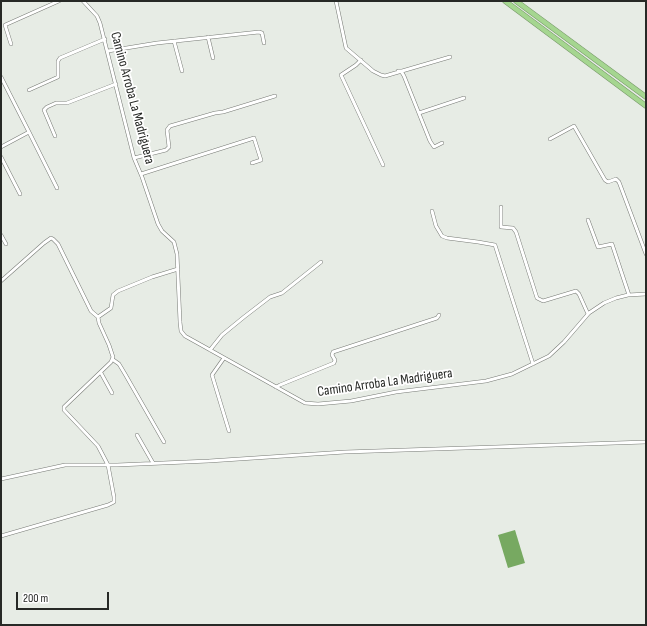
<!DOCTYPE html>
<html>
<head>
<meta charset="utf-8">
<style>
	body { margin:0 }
	#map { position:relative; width:647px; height:626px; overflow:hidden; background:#e7ece5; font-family:"Sofia Sans Condensed",sans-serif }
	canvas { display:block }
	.frame { position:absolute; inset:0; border:2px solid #272926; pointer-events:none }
	.scale { position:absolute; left:16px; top:592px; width:93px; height:18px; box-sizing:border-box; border:2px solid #272926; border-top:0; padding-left:5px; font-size:12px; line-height:14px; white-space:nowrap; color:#272926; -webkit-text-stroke:3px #fff; paint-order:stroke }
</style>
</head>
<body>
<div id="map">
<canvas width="647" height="626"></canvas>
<div class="frame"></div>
<div class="scale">200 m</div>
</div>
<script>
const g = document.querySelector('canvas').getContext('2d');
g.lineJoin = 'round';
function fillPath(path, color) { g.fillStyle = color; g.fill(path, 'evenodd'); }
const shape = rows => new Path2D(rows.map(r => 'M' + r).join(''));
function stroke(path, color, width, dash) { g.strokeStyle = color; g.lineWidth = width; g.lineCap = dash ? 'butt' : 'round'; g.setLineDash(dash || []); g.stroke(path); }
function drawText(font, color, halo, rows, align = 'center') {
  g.font = font + ' "Sofia Sans Condensed",sans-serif'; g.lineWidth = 3.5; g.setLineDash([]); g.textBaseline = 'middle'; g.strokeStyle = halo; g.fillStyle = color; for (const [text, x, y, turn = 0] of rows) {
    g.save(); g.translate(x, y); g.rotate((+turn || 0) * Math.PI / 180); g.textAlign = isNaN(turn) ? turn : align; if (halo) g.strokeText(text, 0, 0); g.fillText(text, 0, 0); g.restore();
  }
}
const water = shape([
	[515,530,525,563,508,568,498,535]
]);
const minor = shape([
	[83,1,97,16,100,23,134,158,142,177,158,224,162,231,174,242,177,254,180,322,181,331,185,336,203,346,305,403,318,404,351,401,396,392,486,381,512,374,549,356,564,342,589,313,604,303,616,298,628,295,646,294],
	[336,1,346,48,373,71,381,75,385,76,450,57],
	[208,37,213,58],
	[174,41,182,71],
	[11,44,5,25,59,1],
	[108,51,157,43,259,32,262,33,264,43],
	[361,60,356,65,341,75,383,165],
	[398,71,401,71,404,76,430,141,434,147,442,143],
	[1,77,29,132],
	[29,90,58,77,58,61,60,58,105,39],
	[419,113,464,98],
	[55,136,44,110,47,107,56,103,67,103,116,84],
	[550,139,574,126,605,180,608,182,616,179,619,182,646,254],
	[1,147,29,132,57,188],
	[1,157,20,194],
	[134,158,166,150,169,147,167,130,170,126,215,113,223,112,275,96],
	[141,174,254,138,261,160,252,163],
	[501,207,501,227,513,228,516,232,537,298,543,301,576,291,579,294,588,314],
	[432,211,436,226,442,236,447,238,478,242,495,245,533,364],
	[588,220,598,247,612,244,629,295],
	[1,235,6,244],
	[1,281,44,243,51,238,53,239,58,244,91,311,98,317,99,323,109,345,113,357,111,362,64,407,64,410,98,446,108,465,114,497,114,502,108,505,1,536],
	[98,317,111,308,113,295,118,291,152,277,178,269],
	[210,350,222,335,244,317,270,297,282,293,321,262],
	[224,358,212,375,229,431],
	[112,359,119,364,125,374,164,442],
	[101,373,112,393],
	[276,387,280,385,334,363,335,360,332,355,333,352,437,318,439,315],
	[137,435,153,463],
	[1,479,65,465,117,465,209,461,345,452,646,442]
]);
const highway = shape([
	[505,1,646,106],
	[516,1,646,97]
]);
const streetNames = [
	["Camino Arroba La Madriguera",132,98,75],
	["Camino Arroba La Madriguera",385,383,-8]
];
fillPath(water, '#77a961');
stroke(minor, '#777a75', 4);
stroke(highway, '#79996b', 5.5);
stroke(minor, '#fff', 3);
stroke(highway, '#a5d690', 4.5);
drawText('14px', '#272926', '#fff', streetNames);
</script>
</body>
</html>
